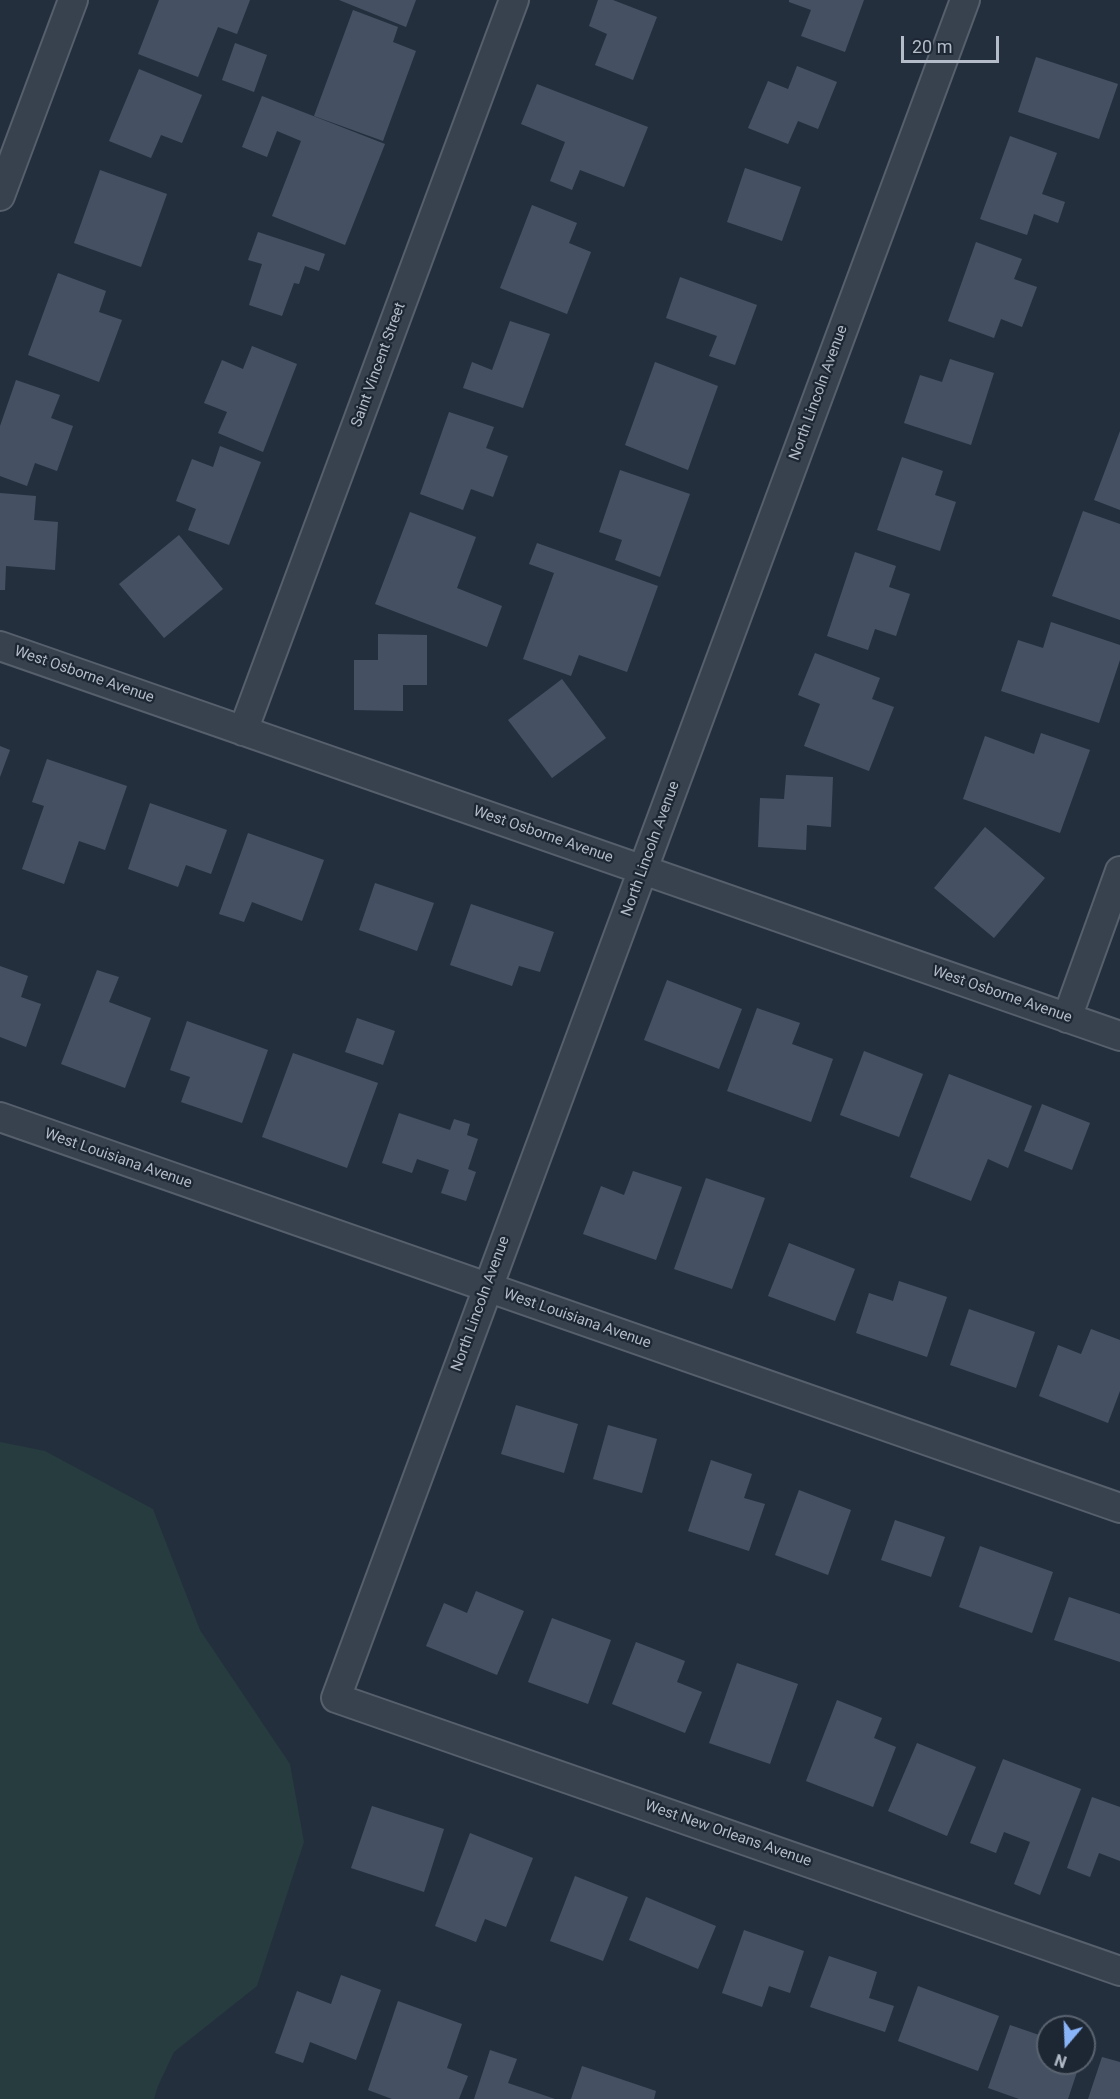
<!DOCTYPE html>
<html>
<head>
<meta charset="utf-8">
<style>
	body { margin:0 }
	#map { position:relative; width:1120px; height:2099px; overflow:hidden; background:#242f3e; font-family:Roboto,sans-serif }
	canvas { display:block }
	.north { position:absolute; left:1036px; top:2015px; width:60px; height:60px; box-sizing:border-box; background:#1d2633; border:2px solid #59626f; border-radius:50%; rotate:199deg; font-size:16px; font-weight:700; line-height:24px; text-align:center; color:#b4bcc9 }
	.north::after { content:''; display:block; margin:auto; width:21px; height:27px; background:#8ab4f8; clip-path:polygon(50% 0,100% 100%,50% 72%,0 100%) }
	.scale { position:absolute; left:901px; top:36px; width:98px; height:27px; box-sizing:border-box; border:3px solid #b4bcc9; border-top:0; padding-left:8px; font-size:18px; line-height:21px; white-space:nowrap; color:#b4bcc9; -webkit-text-stroke:4px #1d2633; paint-order:stroke }
</style>
</head>
<body>
<div id="map">
<canvas width="1120" height="2099"></canvas>
<div class="north">N</div>
<div class="scale">20 m</div>
</div>
<script>
const g = document.querySelector('canvas').getContext('2d');
g.lineJoin = 'round';
function fillPath(path, color) { g.fillStyle = color; g.fill(path, 'evenodd'); }
const shape = rows => new Path2D(rows.map(r => 'M' + r).join(''));
function stroke(path, color, width, dash) { g.strokeStyle = color; g.lineWidth = width; g.lineCap = dash ? 'butt' : 'round'; g.setLineDash(dash || []); g.stroke(path); }
function drawText(font, color, halo, rows, align = 'center') {
  g.font = font + ' Roboto,sans-serif'; g.lineWidth = 4.5; g.setLineDash([]); g.textBaseline = 'middle'; g.strokeStyle = halo; g.fillStyle = color; for (const [text, x, y, turn = 0] of rows) {
    g.save(); g.translate(x, y); g.rotate((+turn || 0) * Math.PI / 180); g.textAlign = isNaN(turn) ? turn : align; if (halo) g.strokeText(text, 0, 0); g.fillText(text, 0, 0); g.restore();
  }
}
const green = shape([
	[0,1442,45,1451,153,1509,200,1630,290,1764,304,1842,257,1986,174,2052,158,2086,154,2099,0,2099]
]);
const building = shape([
	[159,0,250,0,237,34,218,27,198,77,138,54],
	[339,0,416,0,406,27],
	[598,0,613,0,657,17,633,80,595,65,607,34,589,26],
	[789,0,864,0,845,52,801,36,811,10,789,2],
	[353,10,398,27,393,42,416,51,383,141,314,116],
	[235,43,267,55,254,92,222,80],
	[1036,57,1118,84,1099,139,1018,112],
	[797,66,837,82,818,129,798,121,788,144,748,128,768,81,788,89],
	[139,69,202,95,182,143,161,135,151,158,109,141],
	[537,84,648,127,624,187,580,170,572,190,550,181,565,142,521,124],
	[262,96,385,144,345,245,272,216,301,141,277,131,267,157,242,147],
	[1010,136,1057,153,1042,194,1065,202,1058,223,1034,214,1027,235,980,219],
	[745,168,801,187,782,241,727,222],
	[100,170,167,194,141,267,74,243],
	[532,205,577,223,569,243,591,252,567,314,500,288],
	[258,232,325,254,319,271,305,266,299,284,294,283,282,316,249,305,262,264,248,260],
	[976,242,1022,259,1014,279,1037,287,1022,327,1001,319,994,338,948,321],
	[58,273,106,291,99,312,122,320,99,382,28,355],
	[680,277,757,305,735,365,709,356,717,336,666,318],
	[510,321,550,334,523,408,463,388,472,362,492,370],
	[252,346,297,364,263,452,218,433,227,412,204,403,222,360,243,369],
	[950,359,994,373,971,445,904,423,920,375,942,382],
	[655,362,718,386,688,470,625,445],
	[16,380,60,395,51,418,73,426,57,471,35,463,27,486,0,476,0,426],
	[449,412,494,427,486,448,508,456,493,497,471,489,463,510,420,494],
	[1120,431,1120,510,1094,500],
	[220,446,261,462,229,545,188,530,196,509,176,501,192,459,213,467],
	[902,457,943,471,935,495,956,502,940,551,877,530],
	[620,470,690,494,660,577,615,560,622,540,599,532],
	[0,493,36,496,34,520,58,522,55,570,6,566,5,590,0,590],
	[1083,511,1120,524,1120,620,1052,596],
	[410,512,476,537,457,588,502,606,487,647,375,604],
	[179,535,223,589,164,638,119,584],
	[537,543,658,586,627,672,579,655,571,676,523,659,554,573,529,564],
	[855,552,896,566,889,587,910,594,896,636,875,629,868,650,827,636],
	[1051,622,1120,645,1120,660,1099,723,1001,691,1018,640,1043,648],
	[378,634,427,635,427,685,403,685,403,711,354,710,354,660,378,660],
	[815,653,880,678,872,699,894,707,869,771,804,746,820,704,798,695],
	[562,679,606,738,552,778,508,720],
	[1041,733,1090,750,1060,833,963,799,985,736,1034,754],
	[0,746,10,750,0,777],
	[47,759,127,786,105,850,79,841,64,884,22,869,44,806,32,802],
	[786,775,833,777,831,827,807,825,806,850,758,847,760,798,784,799],
	[150,803,227,830,211,874,186,865,178,887,128,869],
	[985,827,1045,878,994,938,934,888],
	[248,833,324,860,302,921,252,902,244,922,219,914],
	[375,883,434,903,417,951,359,930],
	[471,904,554,932,540,972,519,966,512,986,450,965],
	[0,966,28,976,21,997,41,1004,26,1047,0,1037],
	[97,970,119,977,109,1002,151,1018,125,1088,61,1064],
	[667,980,742,1009,719,1069,644,1040],
	[757,1008,800,1023,792,1044,833,1059,811,1122,727,1091],
	[357,1018,395,1031,383,1065,345,1052],
	[187,1021,268,1050,242,1123,181,1102,190,1077,170,1070],
	[864,1051,923,1074,899,1137,840,1115],
	[293,1053,378,1083,347,1168,262,1137],
	[949,1074,1032,1106,1008,1168,988,1159,971,1201,910,1177],
	[1042,1104,1090,1123,1072,1170,1024,1151],
	[399,1113,450,1130,454,1119,470,1124,467,1135,478,1139,468,1169,476,1172,466,1201,441,1193,449,1170,417,1159,412,1173,382,1163],
	[633,1171,682,1187,656,1260,583,1234,601,1186,624,1195],
	[706,1178,765,1198,732,1289,674,1269],
	[789,1243,855,1269,835,1321,768,1296],
	[899,1281,947,1297,927,1357,856,1333,869,1293,893,1301],
	[969,1309,1035,1332,1016,1388,950,1365],
	[1091,1329,1120,1340,1120,1391,1108,1423,1039,1396,1058,1345,1081,1354],
	[516,1405,578,1424,564,1473,501,1454],
	[608,1425,657,1439,642,1493,593,1479],
	[711,1460,752,1474,744,1498,765,1504,749,1551,688,1531],
	[799,1490,851,1510,828,1575,775,1555],
	[895,1520,945,1537,931,1577,881,1560],
	[980,1546,1053,1572,1032,1633,959,1607],
	[476,1591,524,1611,497,1675,426,1646,444,1603,467,1613],
	[1069,1597,1120,1614,1120,1662,1054,1640],
	[552,1618,611,1640,588,1704,528,1682],
	[636,1642,685,1661,677,1682,702,1692,685,1733,612,1704],
	[737,1663,798,1684,770,1764,709,1743],
	[837,1700,882,1718,874,1738,896,1747,873,1807,806,1781],
	[917,1743,976,1767,947,1836,888,1811],
	[1003,1759,1081,1789,1040,1895,1014,1884,1030,1842,1004,1832,996,1853,970,1843],
	[1092,1797,1120,1807,1120,1861,1099,1853,1090,1877,1067,1868],
	[372,1806,444,1829,424,1892,351,1868],
	[470,1833,533,1858,506,1927,485,1919,476,1942,435,1926],
	[575,1876,628,1897,603,1961,550,1941],
	[646,1897,716,1926,698,1969,629,1940],
	[744,1930,804,1951,790,1993,769,1986,762,2007,722,1993],
	[829,1956,877,1972,869,1998,894,2006,885,2032,810,2007],
	[341,1975,381,1990,356,2060,310,2042,303,2063,275,2053,297,1991,331,2004],
	[918,1986,999,2016,978,2071,898,2041],
	[398,2001,462,2024,447,2068,468,2076,459,2099,392,2099,368,2090],
	[1010,2025,1048,2038,1048,2063,1080,2063,1068,2099,1019,2099,988,2088],
	[490,2050,517,2059,508,2083,555,2099,474,2099],
	[1102,2057,1120,2062,1120,2099,1088,2099],
	[582,2066,656,2091,654,2099,571,2099]
]);
const minor = shape([
	[965,0,336,1698,1120,1971],
	[0,196,73,0],
	[0,646,1120,1036],
	[243,731,514,0],
	[1067,1018,1120,871],
	[0,1117,1120,1508]
]);
const streetNames = [
	["Saint Vincent Street",379,365,-70],
	["North Lincoln Avenue",819,393,-70],
	["West Osborne Avenue",84,675,19],
	["West Osborne Avenue",543,835,19],
	["North Lincoln Avenue",651,849,-70],
	["West Osborne Avenue",1002,995,19],
	["West Louisiana Avenue",118,1159,19],
	["North Lincoln Avenue",481,1304,-70],
	["West Louisiana Avenue",577,1319,19],
	["West New Orleans Avenue",728,1834,19]
];
fillPath(green, '#263c3f');
fillPath(building, '#455162');
stroke(minor, '#565f6c', 32);
stroke(minor, '#38414e', 28);
drawText('15px', '#b4bcc9', '#1d2633', streetNames);
</script>
</body>
</html>
